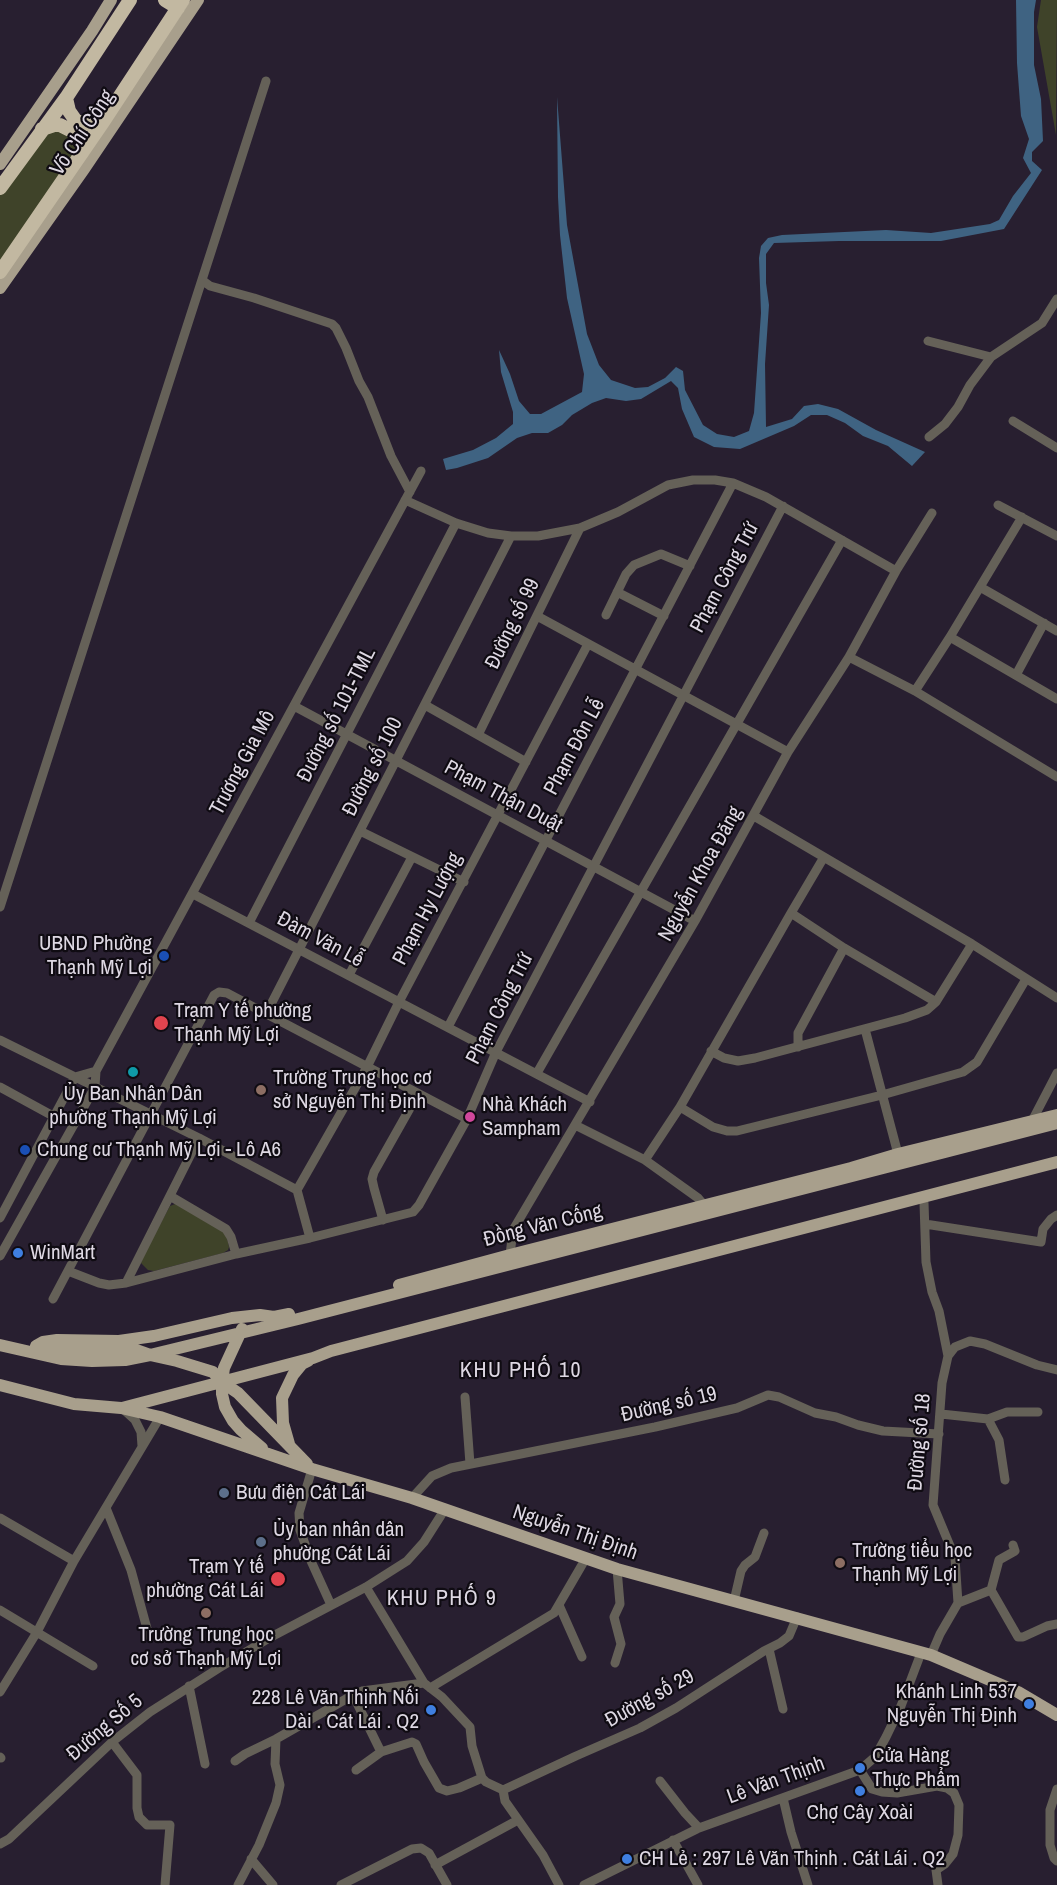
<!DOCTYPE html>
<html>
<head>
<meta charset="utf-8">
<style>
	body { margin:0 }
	canvas { display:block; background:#281f30 }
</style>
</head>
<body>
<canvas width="1057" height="1885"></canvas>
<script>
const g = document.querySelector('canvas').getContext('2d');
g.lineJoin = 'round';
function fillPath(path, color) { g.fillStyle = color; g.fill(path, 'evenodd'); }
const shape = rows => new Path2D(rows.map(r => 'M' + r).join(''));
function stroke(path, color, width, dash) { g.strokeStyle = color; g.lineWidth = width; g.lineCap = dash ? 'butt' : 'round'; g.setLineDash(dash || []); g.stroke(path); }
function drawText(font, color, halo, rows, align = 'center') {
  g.font = font + ' "Archivo Narrow",sans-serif'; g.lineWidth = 4.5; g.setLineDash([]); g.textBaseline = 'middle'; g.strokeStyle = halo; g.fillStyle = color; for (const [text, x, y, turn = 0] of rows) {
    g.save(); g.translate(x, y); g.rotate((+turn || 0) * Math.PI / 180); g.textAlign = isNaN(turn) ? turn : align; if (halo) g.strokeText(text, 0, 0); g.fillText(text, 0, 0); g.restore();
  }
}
const green = shape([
	[1041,0,1057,0,1056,135,1037,27],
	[60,129,80,144,0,264,0,195,31,152,51,130],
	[178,1203,225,1228,229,1247,228,1250,223,1253,154,1271,148,1270,141,1263,142,1258,170,1206]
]);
const water = shape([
	[1016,0,1036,0,1034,12,1034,65,1041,99,1043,141,1032,152,1032,161,1042,170,1004,229,941,241,839,241,774,243,766,254,766,283,769,305,765,364,766,427,792,419,804,406,818,404,838,409,876,430,925,452,912,466,888,446,863,436,845,423,827,415,811,415,794,426,740,449,714,447,694,437,682,409,678,388,671,381,641,399,626,401,606,398,592,403,572,415,562,425,548,433,532,433,517,438,488,458,457,468,446,470,443,459,473,450,496,438,513,424,513,412,501,372,499,350,510,374,519,401,530,414,541,414,582,392,584,374,567,298,560,235,558,197,557,97,567,225,587,334,599,365,611,380,635,388,648,387,665,378,676,367,683,371,685,390,703,425,717,434,734,437,749,431,754,413,761,313,759,258,761,246,768,238,782,235,886,230,931,233,990,224,999,220,1013,196,1031,173,1023,158,1029,139,1021,116,1017,63]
]);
const minor = shape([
	[202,280,210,286,254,298,332,324,336,328,346,348,359,381,368,397,391,456,410,492],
	[928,341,991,357],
	[1013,421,1057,448],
	[929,437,945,424,958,407,970,385,991,357,1042,323,1057,299],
	[405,500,456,523,488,533,511,536,538,536,580,528,618,512,668,485,693,480,715,480,733,483,766,497,896,571],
	[998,505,1057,536],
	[980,587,1057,631],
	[617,592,664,616],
	[606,615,626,574,634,565,661,554,690,566],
	[537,616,788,752],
	[950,637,1057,699],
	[849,657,915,691,1057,777],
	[1016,675,1044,623],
	[915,691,950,637,1022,517],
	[425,705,526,762],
	[294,706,695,921],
	[478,735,580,528],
	[754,816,972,944,1057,998],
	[360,831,464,882],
	[193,894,590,1102],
	[0,907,266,81],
	[791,913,844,948,936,1002],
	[249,923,456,523],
	[349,975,412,857],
	[266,1014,511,536],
	[448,1027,733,483],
	[865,1029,898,1154],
	[0,1040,199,1138,297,1190],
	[798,1047,798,1033,844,948],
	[711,1051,724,1058,738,1061,755,1058,905,1018,927,1010,936,1002,972,944],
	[537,1073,842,540],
	[0,1087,53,1116],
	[680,1107,713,1127,727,1131,737,1131,882,1095,963,1072,977,1062,1026,979],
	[1032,1121,1057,1073],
	[575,1125,645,1160,698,1198,704,1205],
	[645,1160,680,1107,791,913,824,857],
	[297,1190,367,1067,399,1002,588,644],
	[297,1190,310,1238],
	[170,1196,226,1229,231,1237,236,1254],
	[924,1203,926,1262,932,1292,939,1311,948,1356,942,1383,933,1505,955,1558,958,1603,940,1634,931,1655],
	[0,1218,75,1077,96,1071],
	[383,1220,374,1188,372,1179,374,1172,418,1094],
	[925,1224,1041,1242,1043,1229,1051,1219,1057,1215],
	[510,1255,513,1230,695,921,788,752,849,657,896,571,932,513],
	[0,1256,95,1087,96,1071,421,471],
	[68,1271,99,1283,109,1285,126,1283,236,1254,310,1238,413,1212,419,1205,467,1119,496,1052,783,506],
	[126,1283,199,1138],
	[53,1299,214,995,219,992,227,993,259,1010,467,1119],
	[948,1356,955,1347,970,1341,985,1344,1037,1365,1057,1370],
	[465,1397,470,1464],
	[124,1410,135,1420,141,1432,142,1446],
	[941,1414,988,1419,999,1440,1005,1480],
	[988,1419,1007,1412,1038,1412],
	[312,1469,299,1513,300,1530,311,1561,331,1605],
	[412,1498,432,1476,451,1468,655,1427,737,1408,768,1395,779,1397,815,1413,836,1417,858,1425,883,1431,939,1434],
	[106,1508,131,1570,149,1636],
	[0,1518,74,1561],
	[366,1587,424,1683,442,1697,470,1727,472,1746,482,1778,486,1782,503,1790,505,1801,543,1855,559,1885],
	[991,1590,1018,1637,1023,1637,1047,1626,1057,1624],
	[734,1601,741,1571,745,1565,755,1557,764,1533],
	[958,1603,991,1590,999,1560,1015,1551,1013,1545],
	[559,1605,582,1657],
	[0,1610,93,1666],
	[769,1649,783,1709],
	[615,1663,621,1644,614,1617,620,1604,617,1569],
	[189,1686,205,1764],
	[430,1688,554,1613,586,1558],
	[0,1692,37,1632,74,1561,160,1417],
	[353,1695,381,1752],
	[112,1742,137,1775,137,1808,139,1817,147,1825,170,1825,165,1885],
	[0,1757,1,1758],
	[235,1761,245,1754,276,1739],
	[356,1770,381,1752,412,1742,416,1744,424,1762,439,1788,447,1791,459,1788,482,1778],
	[860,1770,872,1789,882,1792,897,1793,937,1786,947,1788,954,1793,959,1805,958,1835,953,1854,945,1864,936,1870,938,1885],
	[660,1781,685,1813,699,1828],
	[1057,1789,1050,1810,1050,1845,1054,1858,1057,1861],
	[503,1790,576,1756,640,1728,676,1708,764,1651,780,1643,789,1636,797,1617],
	[783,1798,791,1832,808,1885],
	[673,1840,698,1885],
	[0,1844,9,1839,112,1742,150,1712,219,1668,271,1637,366,1587,407,1561,424,1542,445,1509],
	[251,1859,273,1885],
	[435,1865,518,1820],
	[238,1885,259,1845,276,1803,280,1785,275,1764,276,1739,353,1695,362,1691,424,1683],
	[341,1885,412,1849,421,1848,429,1853,447,1885],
	[584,1885,699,1828,860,1770,875,1757,886,1737,901,1706,921,1653]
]);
const major = shape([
	[0,164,92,31,111,0],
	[0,288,84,169,198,0],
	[399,1285,510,1255,851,1168,898,1154,1057,1115],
	[242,1329,224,1368,222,1382,222,1394,225,1407,233,1421,241,1430,262,1448],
	[0,1345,61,1359,92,1361,125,1360,150,1355,298,1319,1057,1123],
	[36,1346,43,1342,57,1340,119,1341,154,1336,232,1318,260,1315,274,1317,289,1314],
	[42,1347,92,1352,136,1350,150,1355,177,1361,213,1372,222,1382,238,1393,307,1464],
	[0,1385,74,1404,121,1408,160,1417,312,1469,412,1498,617,1569,931,1655,1018,1692,1057,1715],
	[122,1408,313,1358,331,1351,1057,1162],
	[289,1444,283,1423,282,1398,293,1375,302,1364,308,1361]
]);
const highway = shape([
	[165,0,178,8],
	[66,98,69,111,76,121,91,125,103,122],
	[42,129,54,125,60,125,74,132,81,137,83,143,82,153],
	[0,188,66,98,130,0],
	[0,272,103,122,183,0]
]);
const markers = [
	[164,956,6,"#1a4fb4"],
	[161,1023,8,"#e0444e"],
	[133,1072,6,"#0f9aa8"],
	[261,1090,6,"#8d6e63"],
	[470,1117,6,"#d1479c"],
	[25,1150,6,"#1a4fb4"],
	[18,1253,6,"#3f7fe0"],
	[224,1493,6,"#5c6f8a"],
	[261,1542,6,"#5c6f8a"],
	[840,1563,6,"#8d6e63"],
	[278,1579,8,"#e0444e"],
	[206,1613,6,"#8d6e63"],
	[1029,1704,6,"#3f7fe0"],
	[431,1710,6,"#3f7fe0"],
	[860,1768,6,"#3f7fe0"],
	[860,1791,6,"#3f7fe0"],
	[627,1859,6,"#3f7fe0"]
];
const streetNames = [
	["Võ Chí Công",83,133,-56],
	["Phạm Công Trứ",725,578,-62],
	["Đường số 99",513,624,-64],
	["Đường số 101-TML",337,715,-63],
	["Phạm Đôn Lễ",575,747,-62],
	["Trương Gia Mô",243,763,-62],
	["Đường số 100",373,767,-63],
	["Phạm Thận Duật",503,797,28],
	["Nguyễn Khoa Đăng",701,874,-61],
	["Phạm Hy Lượng",428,909,-62],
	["Đàm Văn Lễ",320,940,28],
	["Phạm Công Trứ",500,1009,-63],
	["Đồng Văn Cống",543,1226,-14],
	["Đường số 19",669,1405,-13],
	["Đường số 18",920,1442,-85],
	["Nguyễn Thị Định",575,1533,19],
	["Đường số 29",650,1699,-29],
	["Đường Số 5",105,1728,-40],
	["Lê Văn Thịnh",776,1781,-20]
];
const poiNames = [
	["UBND Phường",152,944,"right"],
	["Thạnh Mỹ Lợi",152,968,"right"],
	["Trạm Y tế phường",174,1011],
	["Thạnh Mỹ Lợi",174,1035],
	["Trường Trung học cơ",273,1078],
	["sở Nguyễn Thị Định",273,1102],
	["Ủy Ban Nhân Dân",133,1094,"center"],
	["phường Thạnh Mỹ Lợi",133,1118,"center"],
	["Nhà Khách",482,1105],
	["Sampham",482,1129],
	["Chung cư Thạnh Mỹ Lợi - Lô A6",37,1150],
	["WinMart",30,1253],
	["Bưu điện Cát Lái",236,1493],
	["Ủy ban nhân dân",273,1530],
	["phường Cát Lái",273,1554],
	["Trường tiểu học",852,1551],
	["Thạnh Mỹ Lợi",852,1575],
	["Trạm Y tế",264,1567,"right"],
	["phường Cát Lái",264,1591,"right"],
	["Trường Trung học",206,1635,"center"],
	["cơ sở Thạnh Mỹ Lợi",206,1659,"center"],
	["Khánh Linh 537",1017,1692,"right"],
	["Nguyễn Thị Định",1017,1716,"right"],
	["228 Lê Văn Thịnh Nối",419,1698,"right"],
	["Dài . Cát Lái . Q2",419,1722,"right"],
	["Cửa Hàng",872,1756],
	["Thực Phẩm",872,1780],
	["Chợ Cây Xoài",860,1813,"center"],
	["CH Lẻ : 297 Lê Văn Thịnh . Cát Lái . Q2",639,1859]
];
const neighbourhoodNames = [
	["KHU PHỐ 10",521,1371],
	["KHU PHỐ 9",442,1599]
];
fillPath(green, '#3f4329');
fillPath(water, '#3f6382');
stroke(minor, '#656158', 9);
stroke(major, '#a89f8c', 12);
stroke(highway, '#c2b8a1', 14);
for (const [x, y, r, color] of markers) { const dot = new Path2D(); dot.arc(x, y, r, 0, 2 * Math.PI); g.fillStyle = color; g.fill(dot); stroke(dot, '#0f0b12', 2); }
drawText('21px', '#ded8e3', '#0f0b12', streetNames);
drawText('21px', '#ded8e3', '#0f0b12', poiNames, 'left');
g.letterSpacing = '1.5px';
drawText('22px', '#ded8e3', '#0f0b12', neighbourhoodNames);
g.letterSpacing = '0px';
</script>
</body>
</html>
